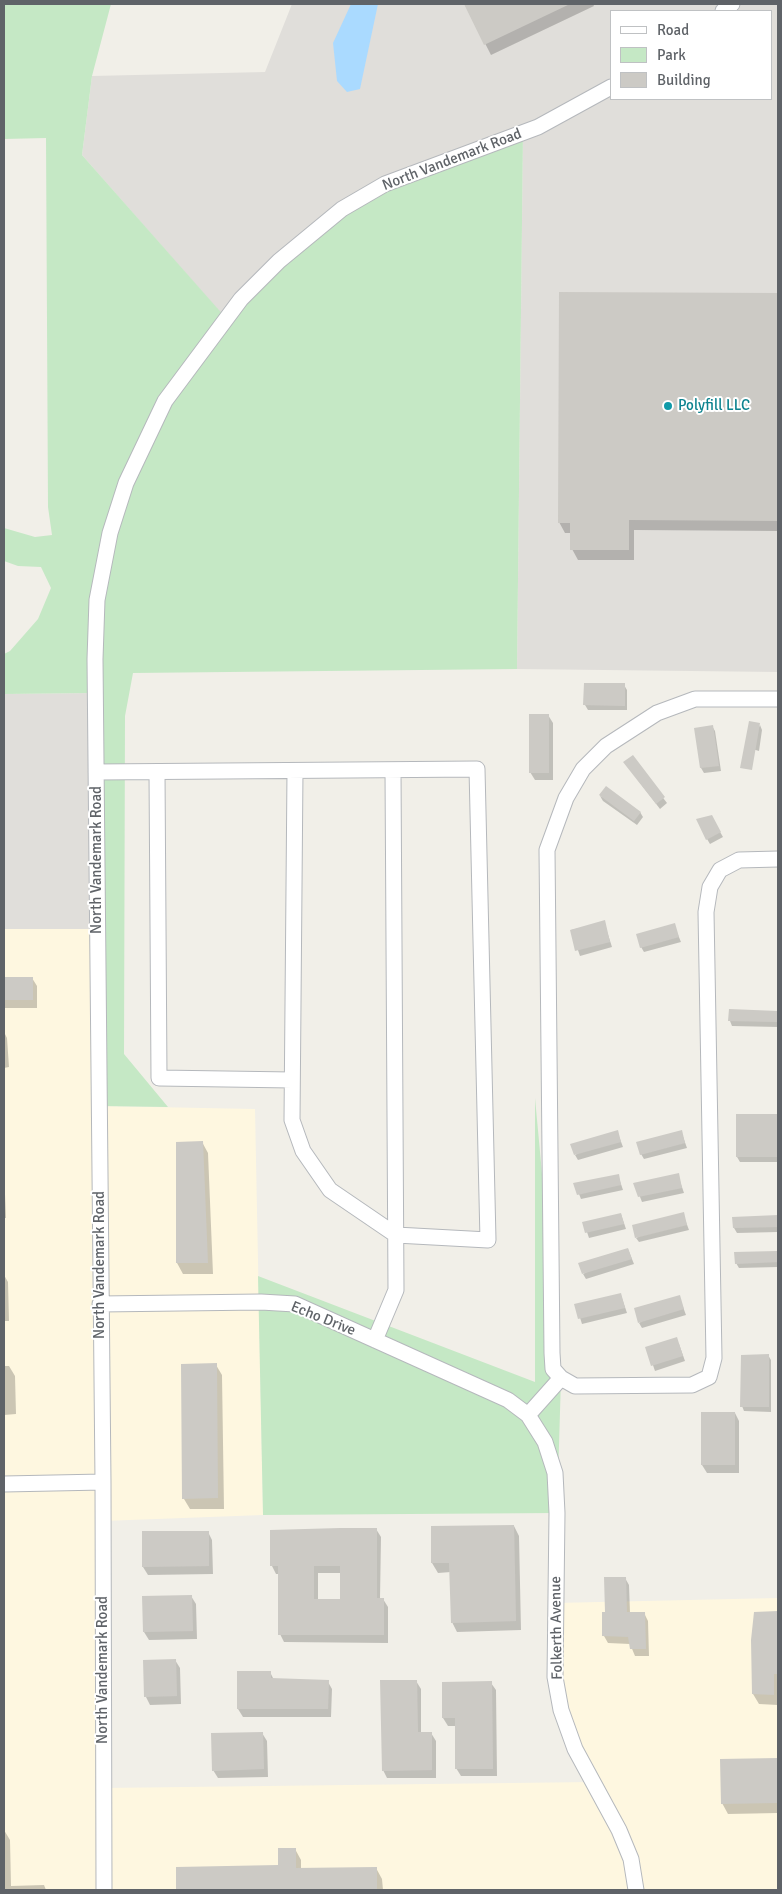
<!DOCTYPE html>
<html>
<head>
<meta charset="utf-8">
<style>
	body { margin:0 }
	#map { position:relative; width:782px; height:1894px; overflow:hidden; background:#f1efe8; font-family:Signika,sans-serif }
	canvas { display:block }
	.frame { position:absolute; inset:0; border:5px solid #5f6368; pointer-events:none }
	.legend { position:absolute; left:610px; top:10px; width:162px; height:90px; box-sizing:border-box; background:#fff; border:1px solid #bfc1c3; margin:0; padding:6px 9px; list-style:none; font-size:15px; color:#5f6368 }
	.legend li { display:flex; align-items:center; gap:10px; height:25px }
	.legend b { width:25px; border:1px solid #bfc1c3 }
</style>
</head>
<body>
<div id="map">
<canvas width="782" height="1894"></canvas>
<div class="frame"></div>
<ul class="legend">
<li><b style="height:6px;background:#fff"></b>Road</li>
<li><b style="height:14px;background:#c5e8c5"></b>Park</li>
<li><b style="height:14px;background:#cccac5"></b>Building</li>
</ul>
</div>
<script>
const g = document.querySelector('canvas').getContext('2d');
g.lineJoin = 'round';
function fillPath(path, color) { g.fillStyle = color; g.fill(path, 'evenodd'); }
const shape = rows => new Path2D(rows.map(r => 'M' + r).join(''));
function stroke(path, color, width, dash) { g.strokeStyle = color; g.lineWidth = width; g.lineCap = dash ? 'butt' : 'round'; g.setLineDash(dash || []); g.stroke(path); }
function drawText(font, color, halo, rows, align = 'center') {
  g.font = font + ' Signika,sans-serif'; g.lineWidth = 4; g.setLineDash([]); g.textBaseline = 'middle'; g.strokeStyle = halo; g.fillStyle = color; for (const [text, x, y, turn = 0] of rows) {
    g.save(); g.translate(x, y); g.rotate((+turn || 0) * Math.PI / 180); g.textAlign = isNaN(turn) ? turn : align; if (halo) g.strokeText(text, 0, 0); g.fillText(text, 0, 0); g.restore();
  }
}
const commercial = shape([
	[4,929,97,929,99,1106,255,1109,263,1515,103,1521,103,1788,593,1782,567,1729,555,1603,778,1598,778,1890,4,1890]
]);
const industrial = shape([
	[292,4,778,4,778,672,517,669,523,133,226,319,82,155,92,76,265,72],
	[611,11,771,11,771,99,611,99],
	[95,693,97,929,4,929,4,694]
]);
const green = shape([
	[4,4,111,4,92,76,82,155,226,318,342,209,523,133,517,669,133,673,125,716,124,1054,168,1107,99,1106,95,693,4,694,4,654,10,651,38,619,51,588,41,567,18,566,4,561,4,528,35,537,52,535,48,507,46,138,4,139],
	[535,1098,561,1378,557,1513,263,1515,258,1276,535,1382]
]);
const water = shape([
	[351,4,378,4,360,89,347,92,337,81,333,43]
]);
const shadow = shape([
	[465,4,593,4,594,6,491,55],
	[560,293,778,294,778,531,634,530,634,560,578,560,572,549,572,533,565,533,559,522],
	[624,685,627,690,627,710,588,710,585,705],
	[548,715,553,723,553,780,535,780,530,772],
	[760,725,762,730,759,751,749,748],
	[712,726,715,731,721,771,704,773,701,768,695,729],
	[632,757,667,803,660,809,628,767],
	[600,796,640,812,643,817,637,825,603,801],
	[711,816,723,837,710,844,707,839],
	[604,922,612,947,580,956,571,930],
	[674,925,681,942,644,952,641,947],
	[4,978,32,978,37,986,37,1008,4,1008],
	[730,1011,778,1012,778,1027,732,1026,730,1021],
	[4,1032,7,1038,9,1067,4,1068],
	[778,1115,778,1162,740,1162,737,1157,737,1116],
	[617,1131,623,1147,578,1160,575,1155],
	[681,1131,687,1148,644,1159,641,1154],
	[202,1142,208,1153,213,1274,183,1274,177,1263,177,1143],
	[4,1170,6,1218,4,1218],
	[618,1175,623,1190,581,1199,579,1194],
	[678,1175,684,1193,642,1202,635,1184],
	[621,1214,626,1229,589,1238,584,1223],
	[683,1214,689,1230,639,1242,636,1238],
	[778,1216,778,1232,737,1233,734,1228,733,1218],
	[628,1249,634,1264,586,1279,583,1274],
	[776,1252,778,1255,778,1267,739,1268,736,1263],
	[4,1275,8,1282,9,1321,4,1321],
	[621,1295,627,1313,582,1324,576,1305],
	[679,1296,686,1315,642,1328,639,1323],
	[679,1344,685,1361,655,1371,647,1348],
	[768,1355,771,1360,771,1412,744,1411,742,1406],
	[216,1365,222,1375,224,1509,190,1509,184,1499],
	[4,1366,9,1366,15,1376,16,1414,4,1415],
	[735,1413,739,1421,739,1473,707,1473,702,1465],
	[514,1526,519,1536,521,1630,457,1632,452,1622,451,1572,438,1573,432,1563,432,1527],
	[376,1529,381,1537,380,1599,383,1599,388,1607,388,1643,284,1642,280,1634,280,1574,276,1574,272,1566],
	[318,1573,341,1573,341,1600,318,1600],
	[208,1532,212,1540,213,1574,148,1575,143,1567],
	[625,1578,629,1585,630,1613,644,1613,648,1621,649,1656,635,1656,630,1644,608,1643,604,1636,604,1613,607,1613],
	[191,1596,196,1604,197,1639,149,1640,144,1632],
	[778,1612,778,1705,759,1704,753,1694,755,1613],
	[175,1660,180,1668,181,1704,150,1705,146,1697],
	[270,1672,274,1680,328,1682,332,1689,331,1717,243,1717,238,1709],
	[416,1681,421,1689,421,1733,431,1733,436,1741,436,1778,387,1778,383,1770],
	[491,1683,496,1690,497,1776,461,1776,456,1768,456,1726,448,1726,443,1718],
	[262,1733,267,1741,268,1777,218,1778,213,1770],
	[722,1760,778,1760,778,1813,728,1814,722,1803],
	[4,1830,10,1840,11,1886,44,1885,46,1890,4,1890],
	[295,1849,301,1860,301,1869,376,1868,382,1879,383,1890,178,1890,177,1868,280,1867]
]);
const building = shape([
	[464,4,570,4,484,45],
	[559,292,778,293,778,521,629,520,629,550,570,550,570,523,558,523],
	[584,683,625,683,625,706,583,705],
	[529,714,549,714,549,773,529,773],
	[749,721,760,723,752,770,740,768],
	[713,725,719,766,700,768,694,728],
	[633,755,665,797,656,804,623,762],
	[606,786,641,812,634,821,599,795],
	[712,815,721,832,706,840,696,819],
	[605,920,610,942,575,951,570,930],
	[675,923,679,937,640,948,636,934],
	[4,977,33,977,33,1000,4,1000],
	[729,1009,778,1011,778,1022,728,1021],
	[736,1114,778,1114,778,1157,736,1157],
	[618,1130,621,1142,574,1155,570,1144],
	[682,1130,685,1143,640,1155,636,1142],
	[203,1141,208,1263,176,1263,176,1142],
	[679,1173,682,1188,638,1197,633,1183],
	[619,1174,621,1185,577,1195,573,1183],
	[684,1212,687,1225,635,1238,632,1225],
	[621,1213,624,1224,585,1233,582,1222],
	[778,1215,778,1227,733,1228,732,1217],
	[628,1248,632,1259,582,1274,578,1263],
	[777,1251,778,1262,735,1264,734,1252],
	[621,1293,625,1308,578,1319,574,1304],
	[680,1295,684,1309,638,1323,634,1308],
	[677,1337,683,1356,651,1366,645,1347],
	[769,1354,769,1407,740,1407,741,1355],
	[217,1363,218,1498,182,1499,181,1364],
	[701,1412,735,1412,735,1465,701,1465],
	[514,1525,516,1621,451,1623,449,1563,431,1563,431,1526],
	[340,1528,377,1528,377,1598,384,1598,384,1635,278,1635,278,1566,270,1566,270,1530],
	[314,1566,340,1566,340,1599,314,1599],
	[142,1531,209,1531,209,1566,142,1567],
	[604,1577,626,1577,627,1612,645,1612,646,1649,630,1649,628,1637,602,1636,602,1612,605,1612],
	[192,1595,193,1631,143,1632,142,1596],
	[778,1611,778,1674,774,1674,774,1695,752,1694,751,1640,754,1612],
	[176,1659,177,1696,144,1697,143,1660],
	[237,1671,271,1671,271,1678,329,1680,328,1709,237,1709],
	[380,1680,417,1680,418,1732,432,1732,432,1770,382,1771],
	[492,1681,493,1769,455,1769,455,1718,442,1718,442,1682],
	[263,1732,264,1769,212,1771,211,1733],
	[778,1758,778,1803,721,1804,720,1759],
	[278,1848,296,1848,296,1868,377,1867,377,1890,176,1890,176,1867,278,1865]
]);
const street = shape([
	[723,11,732,4],
	[778,699,695,699,657,713,606,746,583,769,566,798,547,850,552,1353,553,1369,561,1378,575,1386,692,1385,709,1377,714,1358,706,912,710,887,720,870,739,860,778,859],
	[96,772,477,769,488,1240,396,1235,330,1190,303,1151,292,1120,295,771],
	[157,772,159,1078,292,1080],
	[100,1304,261,1302,295,1304,508,1400,528,1415,545,1442,555,1473,557,1513,555,1677,561,1710,575,1749,619,1830,631,1859,636,1890],
	[375,1340,396,1290,393,770],
	[528,1415,561,1378],
	[4,1484,103,1482],
	[104,1890,103,1482,95,659,97,600,110,533,126,483,165,401,241,299,279,261,342,209,385,184,538,127,611,87]
]);
const markers = [
	[668,406,5,"#0f9aa8"]
];
const streetNames = [
	["North Vandemark Road",452,160,-21],
	["North Vandemark Road",97,860,-90],
	["North Vandemark Road",100,1265,-90],
	["Echo Drive",323,1319,22],
	["Folkerth Avenue",557,1628,-91],
	["North Vandemark Road",103,1670,-90]
];
const cultureNames = [
	["Polyfill LLC",678,406]
];
fillPath(commercial, '#fef7e0');
fillPath(industrial, '#e0deda');
fillPath(green, '#c5e8c5');
fillPath(water, '#aadaff');
fillPath(shadow, '#0003');
fillPath(building, '#cccac5');
stroke(street, '#b5b8bc', 17);
stroke(street, '#fff', 15);
for (const [x, y, r, color] of markers) { const dot = new Path2D(); dot.arc(x, y, r, 0, 2 * Math.PI); g.fillStyle = color; g.fill(dot); stroke(dot, '#fff', 2); }
drawText('15px', '#5f6368', '#fff', streetNames);
drawText('15px', '#0d838f', '#fff', cultureNames, 'left');
</script>
</body>
</html>
